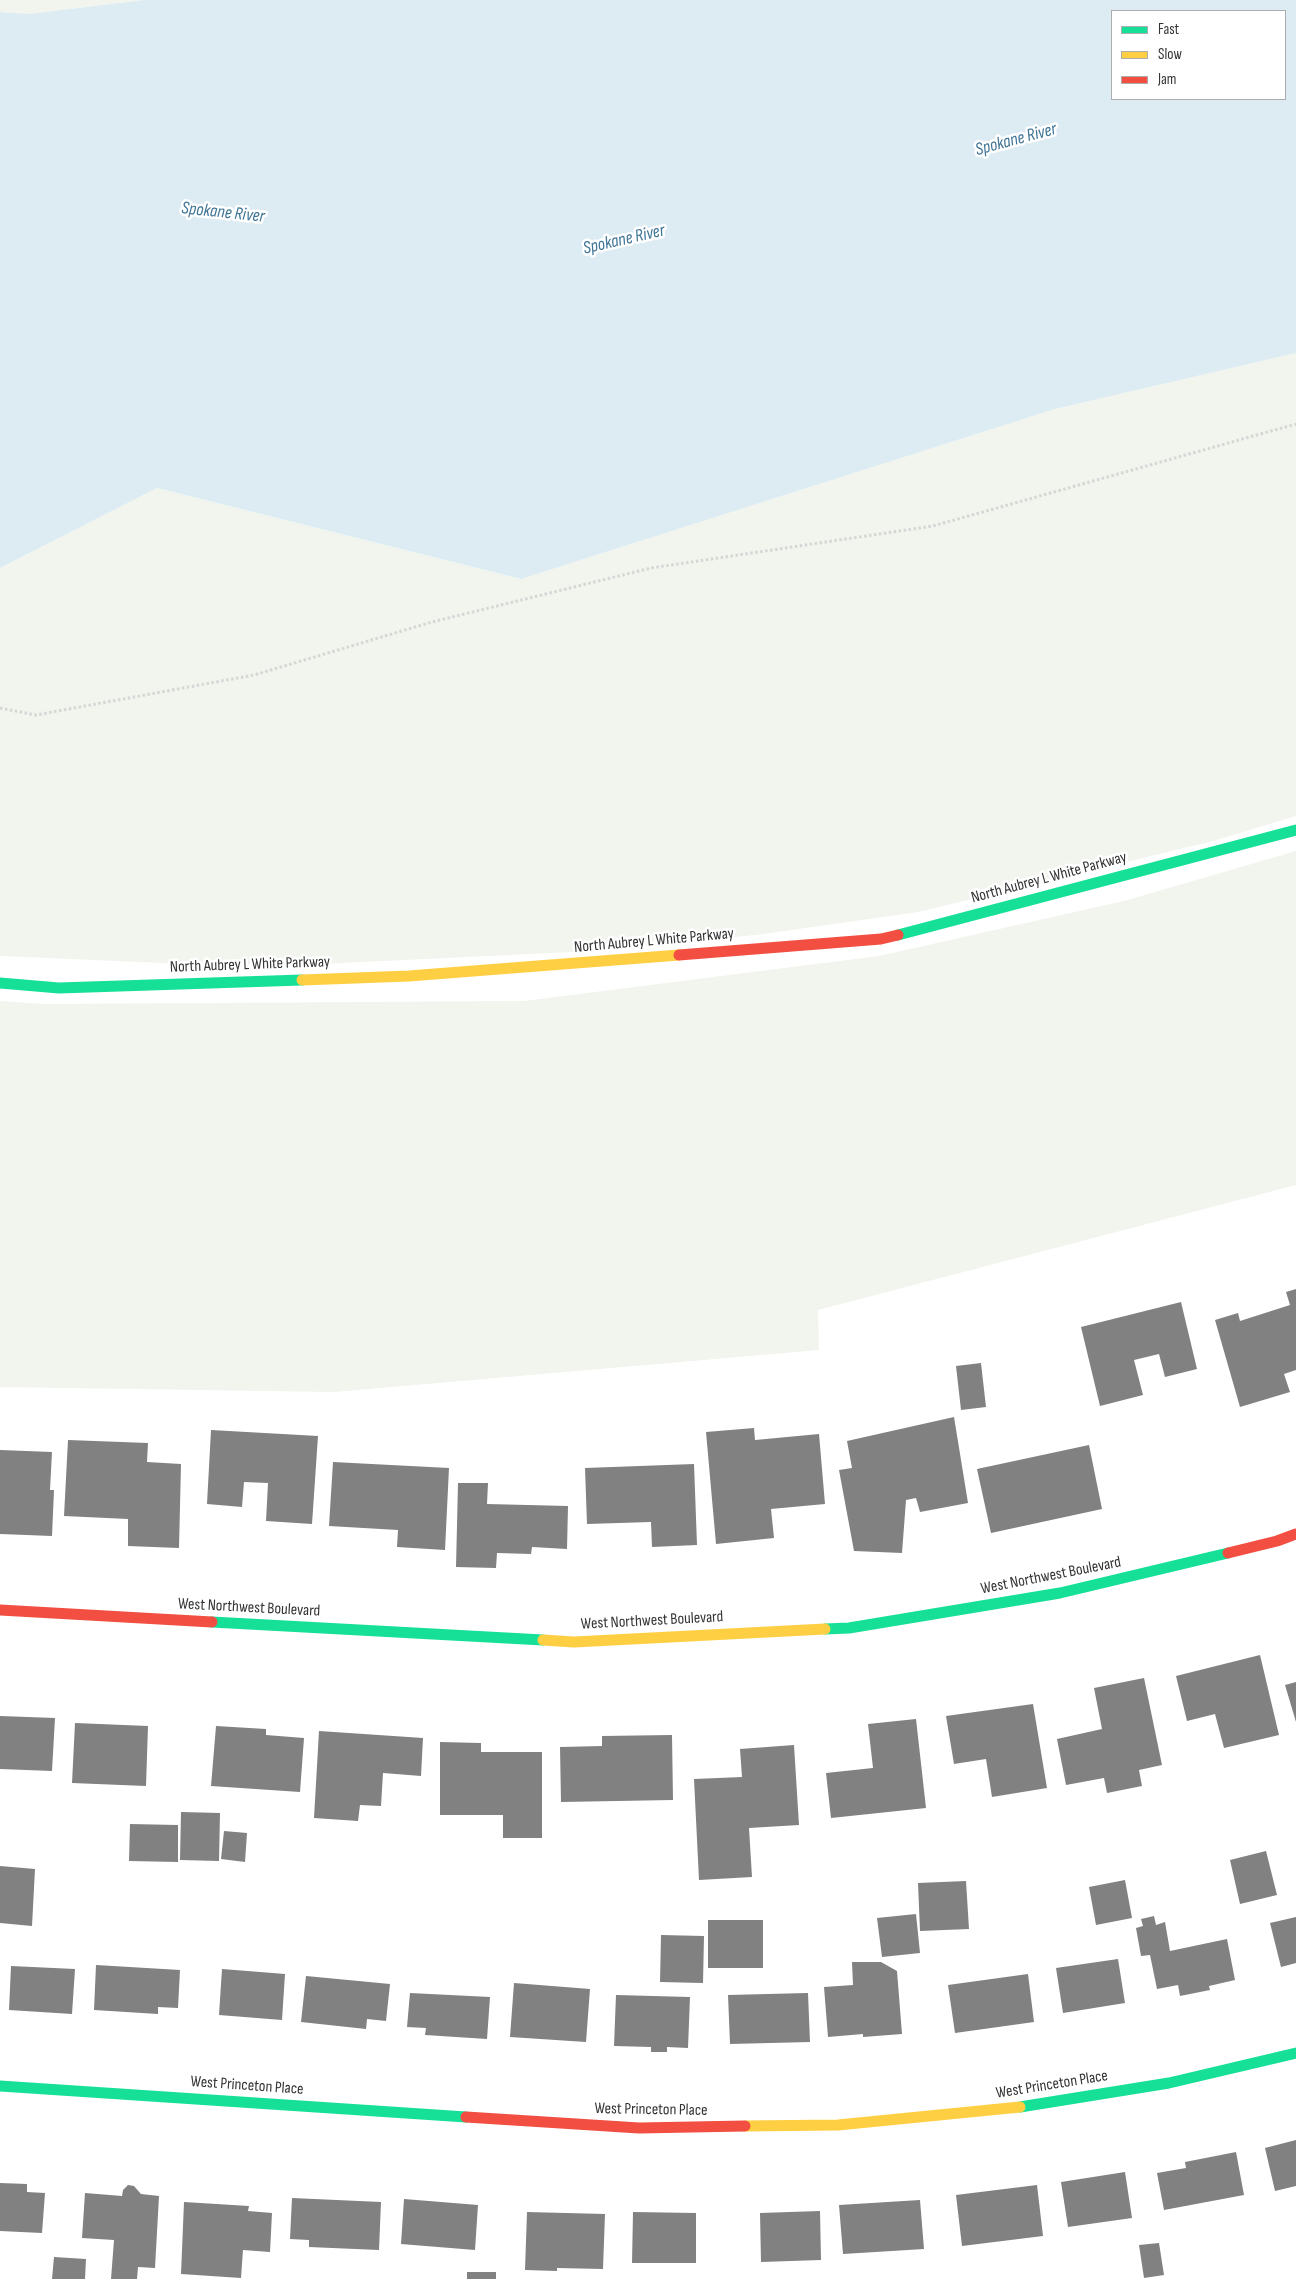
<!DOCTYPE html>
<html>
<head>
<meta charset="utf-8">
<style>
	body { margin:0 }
	#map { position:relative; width:1296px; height:2279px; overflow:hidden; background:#fff; font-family:"Sofia Sans Condensed",sans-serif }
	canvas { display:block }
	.legend { position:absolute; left:1111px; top:10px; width:175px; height:90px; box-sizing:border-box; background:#fff; border:1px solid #adadad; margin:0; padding:6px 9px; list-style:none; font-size:15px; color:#333 }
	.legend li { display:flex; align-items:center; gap:10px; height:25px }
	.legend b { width:25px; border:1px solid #adadad }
</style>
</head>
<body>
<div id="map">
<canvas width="1296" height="2279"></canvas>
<ul class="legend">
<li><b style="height:6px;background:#16e098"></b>Fast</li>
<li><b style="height:6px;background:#ffcf43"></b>Slow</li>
<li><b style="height:6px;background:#f24e42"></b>Jam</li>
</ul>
</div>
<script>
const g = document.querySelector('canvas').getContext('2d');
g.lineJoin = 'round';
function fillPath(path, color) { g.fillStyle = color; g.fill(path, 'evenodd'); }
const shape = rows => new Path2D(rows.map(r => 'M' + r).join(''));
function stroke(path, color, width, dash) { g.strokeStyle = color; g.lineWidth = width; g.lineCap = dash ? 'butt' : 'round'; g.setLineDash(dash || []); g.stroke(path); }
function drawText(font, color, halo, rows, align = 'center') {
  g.font = font + ' "Sofia Sans Condensed",sans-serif'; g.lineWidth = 5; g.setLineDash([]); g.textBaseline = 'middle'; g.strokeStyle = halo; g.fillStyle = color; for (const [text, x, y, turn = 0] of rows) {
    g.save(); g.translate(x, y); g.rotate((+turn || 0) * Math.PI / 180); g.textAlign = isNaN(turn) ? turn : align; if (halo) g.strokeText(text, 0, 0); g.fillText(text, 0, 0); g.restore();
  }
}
const green = shape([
	[0,0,144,0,29,14,0,12],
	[1296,353,1296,816,1213,841,918,912,756,935,572,952,299,965,163,963,0,956,0,568,157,488,521,579,1055,409],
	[1296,851,1296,1185,818,1310,819,1350,334,1392,0,1387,0,1001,44,1004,524,1001,879,956,1124,901]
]);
const water = shape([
	[144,0,1296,0,1296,353,1055,409,521,579,157,488,0,568,0,12,29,14],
	[1112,11,1285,11,1285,99,1112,99]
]);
const building = shape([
	[1296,1289,1296,1370,1284,1374,1290,1392,1240,1407,1215,1320,1238,1313,1240,1321,1290,1305,1286,1292],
	[1181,1302,1197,1369,1165,1377,1159,1354,1134,1360,1143,1395,1100,1406,1081,1327],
	[981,1363,986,1407,961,1410,956,1366],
	[954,1417,968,1503,920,1512,916,1498,906,1500,902,1553,854,1551,839,1470,852,1468,847,1441],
	[754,1428,755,1440,819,1434,825,1504,771,1509,774,1538,716,1544,706,1432],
	[211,1430,318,1436,312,1524,266,1521,268,1483,244,1482,242,1507,207,1504],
	[68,1440,148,1443,147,1462,181,1464,179,1548,128,1546,128,1519,64,1516],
	[1089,1445,1102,1509,991,1533,977,1469],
	[0,1450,52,1452,50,1490,54,1490,52,1536,0,1534],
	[333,1462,449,1468,445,1550,397,1547,398,1530,329,1526],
	[694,1464,697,1545,652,1547,651,1522,587,1524,585,1468],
	[458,1483,488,1483,487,1504,568,1506,567,1549,532,1547,531,1554,497,1553,496,1568,456,1567],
	[1260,1655,1279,1735,1224,1748,1215,1714,1187,1721,1176,1676],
	[1144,1678,1162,1765,1139,1770,1142,1786,1107,1793,1104,1778,1066,1785,1057,1739,1102,1729,1094,1688],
	[1296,1682,1296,1722,1285,1685],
	[1033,1704,1047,1788,992,1797,986,1759,954,1764,946,1716],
	[0,1716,55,1718,52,1771,0,1769],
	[916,1719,926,1808,831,1818,826,1773,873,1768,868,1724],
	[75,1723,148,1726,146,1786,72,1783],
	[216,1726,266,1729,266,1735,304,1738,300,1792,211,1786],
	[319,1731,423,1738,421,1776,383,1773,381,1806,360,1805,358,1821,314,1818],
	[672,1735,673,1800,561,1802,560,1747,602,1746,602,1736],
	[440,1742,481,1743,481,1752,542,1752,542,1838,503,1838,503,1815,440,1815],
	[794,1745,799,1825,749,1828,752,1877,699,1880,694,1779,742,1777,740,1749],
	[181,1812,220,1813,219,1861,180,1860],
	[130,1824,178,1825,178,1862,129,1861],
	[224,1831,247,1833,245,1862,221,1859],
	[1266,1851,1277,1895,1240,1904,1230,1860],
	[0,1866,35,1869,32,1926,0,1923],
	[1125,1880,1132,1918,1096,1925,1089,1887],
	[966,1881,969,1929,920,1931,918,1883],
	[916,1914,920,1953,882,1957,877,1918],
	[1154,1916,1156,1925,1165,1922,1170,1951,1227,1939,1235,1980,1209,1986,1210,1990,1180,1996,1178,1985,1157,1989,1150,1955,1141,1956,1136,1928,1143,1926,1141,1919],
	[1296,1917,1296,1963,1281,1967,1270,1923],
	[708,1920,763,1920,763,1968,708,1968],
	[661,1935,704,1936,703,1983,660,1982],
	[1118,1959,1125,2003,1063,2013,1056,1968],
	[852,1962,881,1962,897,1971,902,2034,863,2037,863,2034,828,2037,824,1987,853,1985],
	[96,1965,180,1970,178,2008,158,2007,158,2014,94,2010],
	[11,1966,75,1969,72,2014,9,2010],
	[222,1969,285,1974,282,2020,219,2015],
	[1028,1974,1034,2022,955,2033,948,1985],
	[306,1976,390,1984,386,2021,367,2019,366,2029,301,2022],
	[514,1983,590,1989,586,2042,510,2037],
	[410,1993,490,1997,487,2039,425,2035,426,2028,407,2027],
	[808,1993,810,2042,730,2044,728,1995],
	[616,1995,690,1997,688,2048,667,2047,667,2052,651,2052,651,2047,614,2046],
	[1296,2140,1296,2186,1275,2191,1265,2148],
	[1236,2152,1244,2195,1164,2210,1157,2173,1186,2168,1185,2162],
	[1125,2172,1132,2218,1068,2227,1061,2182],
	[0,2183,27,2184,27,2192,45,2193,42,2233,0,2231],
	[128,2185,134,2186,141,2194,159,2196,155,2268,138,2267,137,2279,111,2279,114,2240,82,2238,85,2193,122,2196,123,2190],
	[1037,2185,1043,2236,962,2246,956,2195],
	[292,2198,381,2202,379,2250,309,2247,309,2240,290,2239],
	[404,2199,478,2205,475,2250,401,2244],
	[920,2200,924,2249,843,2254,839,2205],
	[184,2202,249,2206,248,2211,272,2213,270,2252,243,2250,241,2278,181,2274],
	[820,2211,821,2260,761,2262,760,2213],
	[527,2212,605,2214,603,2269,557,2268,557,2271,525,2270],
	[633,2212,696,2213,696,2263,632,2263],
	[1159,2243,1164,2275,1144,2278,1139,2245],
	[54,2257,86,2259,85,2279,52,2279],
	[467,2272,496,2272,496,2279,467,2279]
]);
const path = shape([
	[0,708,36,715,254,675,432,622,651,568,933,526,1296,424]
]);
const fast = shape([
	[898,935,1296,830],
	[0,983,59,988,302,980],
	[212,1622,543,1640],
	[825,1629,849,1628,1060,1593,1228,1553],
	[0,2086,466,2117],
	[1020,2107,1169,2083,1296,2053]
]);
const slow = shape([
	[302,980,409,976,679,955],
	[543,1640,574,1642,825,1629],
	[745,2126,838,2125,1020,2107]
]);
const jam = shape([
	[679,955,881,939,898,935],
	[1228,1553,1277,1541,1296,1534],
	[0,1610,212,1622],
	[466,2117,639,2128,745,2126]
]);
const streetNames = [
	["North Aubrey L White Parkway",1049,878,-15],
	["North Aubrey L White Parkway",654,941,-5],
	["North Aubrey L White Parkway",250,965,-2],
	["West Northwest Boulevard",1051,1576,-11],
	["West Northwest Boulevard",249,1608,3],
	["West Northwest Boulevard",652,1621,-3],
	["West Princeton Place",1052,2085,-9],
	["West Princeton Place",247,2086,4],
	["West Princeton Place",651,2110,1]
];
const waterNames = [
	["Spokane River",1016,140,-15],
	["Spokane River",223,213,6],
	["Spokane River",624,240,-13]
];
fillPath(green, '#f1f5ed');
fillPath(water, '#ddebf3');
fillPath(building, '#818181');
stroke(path, '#d6d6d6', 3, [2.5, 2.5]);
stroke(fast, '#16e098', 11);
stroke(slow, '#ffcf43', 11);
stroke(jam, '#f24e42', 11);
drawText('16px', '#333', '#fff', streetNames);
drawText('italic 18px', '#3f7597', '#fff', waterNames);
</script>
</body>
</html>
